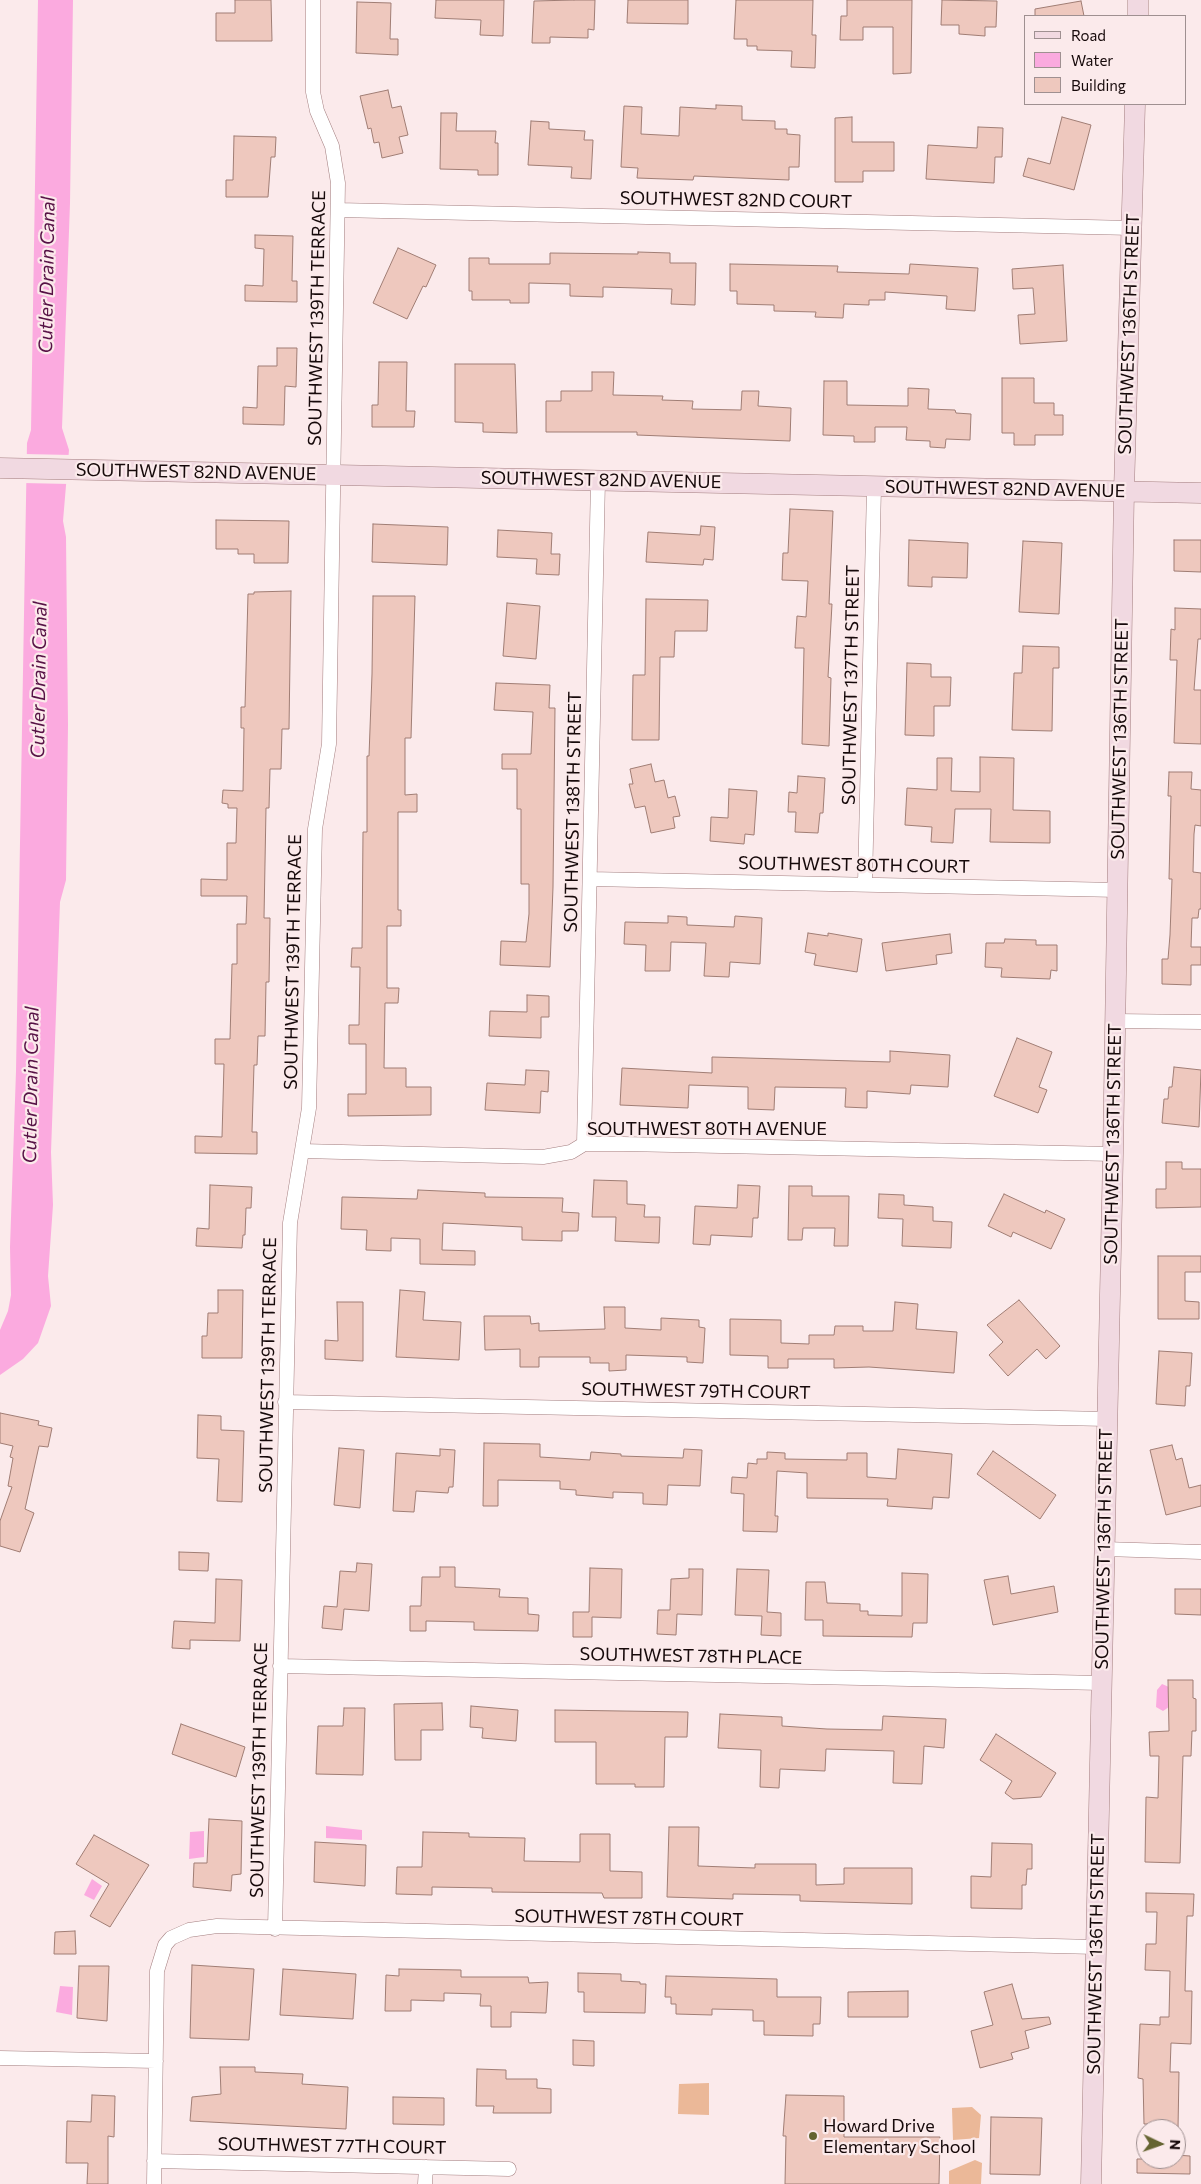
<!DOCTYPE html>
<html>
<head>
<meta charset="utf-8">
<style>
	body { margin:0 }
	#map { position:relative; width:1201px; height:2184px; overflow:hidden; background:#fbeaeb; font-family:Commissioner,sans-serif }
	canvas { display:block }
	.legend { position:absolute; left:1024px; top:15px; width:162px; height:90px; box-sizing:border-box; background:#fbeaeb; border:1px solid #9f9091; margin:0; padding:6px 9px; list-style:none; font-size:15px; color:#16090a }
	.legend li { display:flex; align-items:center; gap:10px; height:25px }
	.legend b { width:25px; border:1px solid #9f9091 }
	.north { position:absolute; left:1136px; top:2119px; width:50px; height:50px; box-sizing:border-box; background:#fbeaeb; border:1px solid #9f9091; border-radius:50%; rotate:93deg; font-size:14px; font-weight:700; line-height:20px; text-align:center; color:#16090a }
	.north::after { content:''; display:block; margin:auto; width:18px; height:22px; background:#656431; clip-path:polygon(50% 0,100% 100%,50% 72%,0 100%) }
</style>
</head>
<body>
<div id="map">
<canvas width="1201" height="2184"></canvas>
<ul class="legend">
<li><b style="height:6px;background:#f1d9e1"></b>Road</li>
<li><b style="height:14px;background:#fbaadf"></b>Water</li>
<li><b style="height:14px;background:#eec8be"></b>Building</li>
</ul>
<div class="north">N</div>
</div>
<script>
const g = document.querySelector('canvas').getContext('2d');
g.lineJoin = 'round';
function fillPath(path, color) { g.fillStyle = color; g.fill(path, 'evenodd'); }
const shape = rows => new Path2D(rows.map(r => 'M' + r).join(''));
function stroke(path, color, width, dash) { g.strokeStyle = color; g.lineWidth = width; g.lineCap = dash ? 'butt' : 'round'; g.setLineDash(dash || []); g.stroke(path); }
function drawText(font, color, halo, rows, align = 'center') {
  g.font = font + ' Commissioner,sans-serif'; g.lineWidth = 4.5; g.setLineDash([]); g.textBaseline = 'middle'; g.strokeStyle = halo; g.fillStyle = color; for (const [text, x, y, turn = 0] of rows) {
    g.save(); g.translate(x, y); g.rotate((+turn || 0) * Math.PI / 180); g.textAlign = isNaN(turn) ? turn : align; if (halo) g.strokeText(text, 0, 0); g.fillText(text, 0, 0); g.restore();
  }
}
const green = shape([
	[709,2083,709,2115,678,2114,679,2084],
	[972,2107,981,2115,979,2138,953,2140,952,2108],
	[975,2160,982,2163,981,2184,949,2184,949,2171]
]);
const water = shape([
	[38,0,73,0,70,203,62,428,69,450,63,521,66,537,68,725,66,880,60,902,51,1152,53,1205,48,1276,51,1306,38,1343,23,1359,0,1375,0,1330,8,1311,11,1295,10,1247,16,1071,27,443,31,430],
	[1162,1684,1169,1687,1169,1707,1163,1711,1156,1707,1157,1690],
	[326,1826,362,1830,362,1840,326,1838],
	[204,1831,204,1857,189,1859,190,1832],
	[92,1879,102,1886,94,1900,84,1895],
	[60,1986,73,1987,72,2015,56,2012]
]);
const pier = shape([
	[24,454,71,455,70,484,23,483]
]);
const building = shape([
	[235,0,271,0,272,41,216,41,216,13,235,13,235,0],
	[436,0,504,0,503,36,480,35,481,20,435,18,436,0],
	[574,0,595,0,594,30,588,29,588,38,550,37,550,43,532,43,534,1,574,0],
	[628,0,688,0,688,24,627,23,628,0],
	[736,0,813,0,812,35,816,35,815,68,791,67,792,51,757,50,757,46,747,46,747,39,734,39,736,0],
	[847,0,912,0,911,73,893,74,893,27,863,27,863,40,840,40,841,16,847,16,847,0],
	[942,0,997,1,996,27,985,27,985,36,959,34,959,25,941,25,942,0],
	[1081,1,1084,16,1035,16,1035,9,1081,1],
	[357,2,391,3,390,39,398,39,398,55,356,53,357,2],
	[388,90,392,108,401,106,408,135,399,137,403,153,382,158,379,142,374,143,371,128,368,129,360,96,388,90],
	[716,105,742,106,742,120,775,121,775,129,787,129,787,134,800,135,799,167,789,167,789,180,694,176,693,180,637,178,638,168,621,167,624,106,642,107,641,134,679,136,680,107,716,109,716,105],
	[441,113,457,113,456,131,496,131,495,143,498,143,498,175,478,175,478,170,440,169,441,113],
	[852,117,852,142,894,142,894,171,863,171,863,182,835,182,835,118,852,117],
	[1062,117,1091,125,1074,190,1023,176,1028,158,1050,164,1062,117],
	[531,121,549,122,549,129,585,131,584,140,593,140,591,179,571,178,572,167,528,165,531,121],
	[978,127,1003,128,1002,157,995,157,994,183,926,179,928,145,977,148,978,127],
	[234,136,276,137,275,157,271,157,268,197,226,197,226,180,233,180,234,136],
	[255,235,293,236,292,281,297,281,297,302,245,301,245,285,263,286,264,249,255,248,255,235],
	[398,248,436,265,426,287,423,286,407,319,373,303,398,248],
	[638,252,670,253,670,263,696,263,695,305,671,304,672,289,603,287,603,297,570,296,570,284,529,283,529,303,510,303,510,300,472,300,472,291,469,291,469,258,489,258,489,264,550,264,550,253,638,254,638,252],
	[730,264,838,266,837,272,909,274,910,264,978,268,975,311,946,309,947,296,885,292,885,300,869,300,869,305,844,304,843,318,815,317,816,312,774,311,774,305,737,304,737,291,730,291,730,264],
	[1063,265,1067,341,1020,344,1018,315,1035,314,1033,288,1013,289,1012,269,1063,265],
	[277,348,297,348,296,387,285,386,284,425,243,424,243,407,257,408,258,366,277,366,277,348],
	[379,362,407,362,406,411,415,411,414,427,372,427,372,405,378,405,379,362],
	[455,364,515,364,517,433,483,432,483,423,455,422,455,364],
	[592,372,614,372,613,395,663,396,662,400,693,401,692,409,741,410,742,391,759,391,758,406,791,408,790,441,637,435,637,432,546,432,546,401,561,401,561,391,592,391,592,372],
	[1002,378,1034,378,1034,403,1054,403,1054,415,1063,415,1063,435,1035,435,1035,445,1014,445,1014,433,1002,433,1002,378],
	[824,381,847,381,847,405,908,406,908,388,929,389,928,409,955,410,956,413,971,414,970,440,946,439,945,448,930,447,930,441,906,440,907,427,875,427,875,442,854,442,854,436,823,435,824,381],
	[790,509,833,511,829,604,832,604,828,677,831,678,829,746,802,744,804,648,795,648,797,616,806,617,808,581,782,580,783,553,788,553,790,509],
	[216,520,289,521,288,563,254,563,254,554,238,554,238,549,216,549,216,520],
	[373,524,448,527,447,565,372,562,373,524],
	[701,526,715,527,713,560,704,559,703,565,646,562,648,532,700,535,701,526],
	[498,530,552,533,551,554,560,554,559,575,536,574,537,559,497,557,498,530],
	[909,540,968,543,967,578,932,577,932,587,908,586,909,540],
	[1174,540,1201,540,1201,572,1174,571,1174,540],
	[1023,541,1062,543,1059,614,1019,612,1023,541],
	[291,591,289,729,282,729,281,769,270,769,269,808,266,808,264,918,270,918,269,982,266,982,265,1036,258,1036,257,1065,254,1065,252,1132,257,1132,257,1154,195,1153,195,1136,222,1137,224,1064,215,1064,215,1039,230,1039,232,964,237,964,237,924,246,924,247,896,201,896,201,879,227,880,227,843,236,843,237,808,228,808,228,804,222,803,223,790,243,791,244,728,241,728,241,707,245,707,248,594,254,594,254,592,291,591],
	[373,596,415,596,411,738,405,738,405,795,417,794,417,812,398,812,398,910,401,910,401,926,387,926,387,988,399,988,398,1003,385,1003,384,1068,406,1068,406,1087,431,1087,431,1115,348,1116,348,1094,366,1094,366,1044,349,1044,349,1025,359,1025,360,967,351,967,352,948,362,948,363,832,367,832,367,756,369,756,372,674,373,596],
	[646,599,708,600,707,631,675,631,674,657,660,657,659,740,632,740,633,675,645,675,646,599],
	[507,603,540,606,536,659,503,656,507,603],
	[1175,608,1201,609,1201,639,1198,639,1194,690,1201,690,1201,744,1174,743,1177,660,1170,660,1171,629,1175,630,1175,608],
	[1023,646,1059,647,1059,668,1053,668,1052,731,1012,730,1014,673,1022,673,1023,646],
	[907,663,931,664,931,677,951,677,950,706,934,706,934,736,905,735,907,663],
	[496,683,550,685,549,708,555,708,553,887,550,967,500,965,501,941,526,942,529,914,529,884,521,884,521,809,517,809,517,769,502,769,502,754,531,754,533,712,494,710,496,683],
	[980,757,1014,758,1013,810,1050,811,1050,843,990,842,991,809,955,809,953,843,931,842,932,827,905,825,907,788,937,790,937,758,952,758,951,791,980,792,980,757],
	[651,764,655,782,664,780,668,798,675,796,680,816,673,817,675,828,651,833,645,806,635,808,629,784,633,784,630,769,651,764],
	[1169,772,1192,772,1191,789,1201,790,1201,826,1195,825,1194,834,1193,872,1201,873,1201,909,1199,909,1198,918,1192,918,1191,947,1201,947,1201,965,1191,965,1191,985,1162,984,1162,959,1168,959,1170,935,1172,879,1169,879,1171,796,1168,796,1169,772],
	[798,776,825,778,823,813,820,813,818,833,795,832,796,812,788,812,789,792,797,793,798,776],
	[729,789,757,791,754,835,745,834,744,844,710,841,711,817,728,818,729,789],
	[668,916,687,917,687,925,734,927,735,916,762,918,760,964,730,962,729,977,704,976,706,943,671,942,670,971,645,971,646,945,624,944,625,922,668,923,668,916],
	[808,933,828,936,828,933,862,939,857,972,814,965,816,954,805,952,808,933],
	[950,934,952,953,936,955,937,964,886,971,882,943,950,934],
	[1005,939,1036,940,1036,945,1057,945,1057,971,1051,970,1050,979,1001,977,1002,968,985,967,986,943,1004,943,1005,939],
	[527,995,549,996,549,1017,541,1017,541,1038,489,1036,490,1011,527,1012,527,995],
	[1017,1038,1052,1052,1039,1087,1047,1090,1038,1113,994,1096,1017,1038],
	[890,1051,950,1055,948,1087,911,1085,910,1094,867,1091,867,1108,845,1107,846,1088,775,1087,774,1110,748,1109,748,1087,689,1085,688,1108,620,1105,622,1068,712,1073,712,1057,890,1062,890,1051],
	[1174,1067,1201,1070,1199,1127,1162,1123,1164,1099,1168,1099,1169,1087,1172,1087,1174,1067],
	[526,1070,549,1071,548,1092,541,1091,540,1113,485,1110,487,1083,525,1085,526,1070],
	[1166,1162,1182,1162,1182,1169,1201,1169,1201,1207,1156,1208,1156,1189,1166,1189,1166,1162],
	[594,1180,627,1181,627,1204,645,1205,644,1217,660,1217,659,1243,615,1241,616,1217,592,1217,594,1180],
	[210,1185,252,1187,251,1208,246,1208,245,1235,243,1235,242,1248,196,1246,197,1228,209,1229,210,1185],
	[738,1185,760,1186,758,1218,753,1218,752,1237,711,1235,710,1245,693,1244,695,1206,737,1208,738,1185],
	[789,1186,812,1186,812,1196,849,1196,848,1246,834,1246,835,1228,803,1228,802,1240,788,1240,789,1186],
	[418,1190,485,1193,485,1197,563,1198,562,1212,579,1213,578,1231,562,1231,562,1241,522,1240,522,1227,443,1223,442,1250,475,1251,475,1265,420,1264,420,1239,391,1238,391,1251,366,1250,367,1230,341,1229,342,1197,417,1199,418,1190],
	[879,1194,904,1195,904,1205,933,1207,933,1221,952,1222,951,1248,902,1246,903,1219,878,1218,879,1194],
	[1004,1194,1045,1213,1046,1210,1065,1219,1051,1249,1013,1232,1011,1237,988,1226,1004,1194],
	[1158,1256,1201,1256,1201,1272,1185,1272,1185,1301,1199,1302,1199,1319,1158,1319,1158,1256],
	[218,1290,243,1290,242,1358,202,1358,202,1336,207,1336,208,1313,218,1313,218,1290],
	[400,1290,425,1292,423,1320,461,1322,459,1360,396,1357,400,1290],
	[1019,1300,1060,1346,1046,1359,1037,1349,1008,1376,989,1355,1003,1342,987,1325,1019,1300],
	[337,1302,363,1302,363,1361,325,1359,325,1340,338,1341,337,1302],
	[895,1302,918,1304,916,1329,957,1332,954,1373,869,1367,834,1368,834,1359,788,1359,788,1368,768,1368,768,1356,730,1355,730,1319,781,1320,781,1343,809,1344,809,1335,834,1335,835,1326,863,1326,863,1331,893,1331,895,1302],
	[604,1307,625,1307,625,1328,661,1330,661,1318,699,1320,699,1327,705,1328,703,1363,687,1362,687,1357,626,1355,626,1370,609,1371,609,1363,590,1363,590,1357,539,1357,539,1367,520,1367,520,1349,485,1350,484,1316,530,1316,531,1324,539,1323,539,1331,605,1329,604,1307],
	[1159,1351,1192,1353,1190,1386,1186,1386,1185,1406,1156,1404,1159,1351],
	[0,1413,39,1421,38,1425,52,1428,48,1447,39,1446,25,1509,34,1513,20,1552,0,1546,0,1521,12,1487,8,1486,13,1458,10,1457,13,1446,0,1443,0,1413],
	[198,1415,221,1416,221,1430,244,1431,242,1502,217,1501,219,1459,197,1458,198,1415],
	[484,1443,540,1444,540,1457,590,1460,591,1452,621,1454,621,1456,683,1458,684,1449,702,1450,700,1486,668,1485,667,1505,643,1504,643,1493,613,1492,613,1498,576,1495,576,1490,560,1489,560,1481,498,1480,498,1506,483,1506,484,1443],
	[1172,1445,1176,1460,1182,1458,1189,1488,1201,1485,1201,1506,1166,1515,1150,1450,1172,1445],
	[339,1448,364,1450,360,1508,334,1505,339,1448],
	[440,1449,455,1450,453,1487,449,1487,448,1493,416,1491,414,1512,393,1511,396,1453,440,1456,440,1449],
	[898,1449,952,1454,949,1498,933,1497,932,1509,887,1506,888,1499,807,1498,807,1473,777,1471,775,1516,778,1516,777,1532,743,1531,744,1494,731,1493,732,1477,747,1478,748,1463,757,1464,757,1459,767,1459,767,1452,785,1453,785,1459,847,1460,847,1453,867,1453,867,1477,896,1479,898,1449],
	[993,1451,1056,1495,1040,1519,977,1474,993,1451],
	[179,1552,209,1553,208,1571,179,1570,179,1552],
	[357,1563,372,1564,369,1611,344,1609,342,1630,322,1628,324,1606,337,1607,340,1571,356,1572,357,1563],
	[440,1567,455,1567,455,1587,500,1589,499,1597,528,1598,528,1614,539,1615,538,1631,474,1630,474,1622,426,1621,426,1631,410,1631,410,1606,421,1606,422,1577,440,1577,440,1567],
	[590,1568,622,1569,621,1618,592,1617,592,1637,573,1637,573,1612,589,1612,590,1568],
	[689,1569,703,1569,702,1615,677,1614,676,1635,657,1634,658,1610,670,1610,671,1579,689,1578,689,1569],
	[737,1569,769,1570,767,1612,781,1613,781,1636,761,1635,762,1616,735,1615,737,1569],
	[902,1573,928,1574,927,1623,913,1623,912,1637,823,1636,823,1620,805,1620,806,1582,825,1582,827,1603,860,1604,860,1611,868,1611,868,1615,902,1616,902,1573],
	[1008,1576,1011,1594,1054,1586,1058,1612,993,1625,984,1580,1008,1576],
	[216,1579,242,1580,240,1641,190,1640,190,1649,172,1648,174,1621,215,1623,216,1579],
	[1175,1589,1201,1589,1201,1615,1175,1614,1175,1589],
	[1168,1680,1193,1680,1193,1698,1196,1699,1196,1731,1192,1731,1191,1756,1183,1756,1180,1863,1145,1862,1146,1797,1158,1798,1159,1756,1150,1756,1149,1732,1169,1731,1168,1680],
	[442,1703,443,1730,421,1730,421,1760,395,1760,394,1704,442,1703],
	[471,1706,518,1710,516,1741,482,1738,483,1728,470,1727,471,1706],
	[344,1708,365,1708,363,1775,316,1774,318,1726,343,1726,344,1708],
	[555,1710,688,1712,687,1737,665,1737,664,1787,635,1787,635,1784,596,1784,596,1742,555,1742,555,1710],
	[720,1714,782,1717,782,1726,827,1729,882,1730,883,1716,946,1719,944,1748,924,1746,922,1784,893,1783,894,1751,826,1749,825,1771,780,1769,779,1788,760,1787,761,1750,718,1748,720,1714],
	[181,1724,245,1747,236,1777,172,1754,181,1724],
	[996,1734,1056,1773,1041,1797,1013,1799,1005,1793,1012,1781,980,1760,996,1734],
	[209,1819,242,1821,241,1874,232,1875,231,1891,193,1887,194,1863,207,1863,209,1819],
	[669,1827,699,1827,698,1866,755,1868,755,1864,816,1864,816,1885,844,1884,844,1868,912,1868,912,1904,800,1901,800,1895,733,1894,733,1899,667,1897,669,1827],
	[423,1832,469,1833,469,1837,525,1838,524,1861,580,1862,580,1834,610,1834,610,1871,642,1872,642,1898,604,1898,602,1893,492,1892,492,1888,432,1887,432,1895,396,1894,397,1867,422,1867,423,1832],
	[94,1835,149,1865,110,1927,90,1916,109,1884,76,1864,94,1835],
	[315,1842,366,1845,365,1886,314,1882,315,1842],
	[992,1843,1032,1844,1032,1869,1027,1869,1026,1885,1022,1885,1022,1909,971,1908,971,1876,991,1877,992,1843],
	[1146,1893,1194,1894,1193,1916,1187,1916,1185,1991,1192,1991,1191,2044,1171,2043,1170,2072,1179,2072,1178,2129,1154,2129,1154,2124,1144,2124,1143,2079,1138,2078,1140,2024,1160,2025,1160,2017,1169,2017,1170,1971,1145,1970,1146,1944,1156,1944,1157,1912,1146,1912,1146,1893],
	[75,1931,76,1954,54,1954,55,1932,75,1931],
	[192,1965,254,1969,249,2040,190,2038,192,1965],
	[79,1966,109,1966,107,2021,77,2018,79,1966],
	[283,1969,356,1974,353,2019,280,2015,283,1969],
	[399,1969,461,1970,461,1977,528,1977,529,1983,548,1982,546,2013,511,2012,511,2027,491,2027,491,2006,480,2006,481,1994,444,1993,444,2001,411,2000,411,2011,385,2011,386,1975,399,1976,399,1969],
	[578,1973,621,1974,621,1981,640,1982,640,1984,646,1984,645,2013,584,2012,584,1992,578,1992,578,1973],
	[666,1976,777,1979,777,1997,821,1997,820,2024,813,2024,813,2036,764,2035,764,2021,753,2021,753,2010,712,2009,712,2015,676,2014,676,2004,671,2004,671,1997,665,1997,666,1976],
	[1012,1984,1022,2019,1049,2017,1051,2024,1025,2031,1029,2048,1011,2053,1013,2059,980,2068,971,2031,993,2025,984,1992,1012,1984],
	[908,1991,908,2017,848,2017,848,1992,908,1991],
	[573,2040,594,2041,594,2066,573,2065,573,2040],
	[220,2067,255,2067,255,2072,303,2074,302,2084,348,2087,346,2129,190,2121,192,2097,221,2094,220,2067],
	[477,2069,506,2070,506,2079,537,2079,537,2088,551,2089,551,2113,493,2113,494,2106,476,2106,477,2069],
	[92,2095,115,2096,114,2137,108,2136,108,2184,87,2184,88,2163,66,2163,67,2121,91,2122,92,2095],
	[786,2095,844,2096,844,2137,940,2137,939,2184,785,2184,786,2136,783,2136,786,2095],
	[393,2097,444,2098,444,2125,393,2124,393,2097],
	[991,2117,1042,2118,1040,2175,990,2174,991,2117],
	[1176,2155,1190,2156,1190,2174,1137,2173,1137,2159,1176,2159,1176,2155]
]);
const street = shape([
	[338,210,1132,228],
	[590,879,1118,890],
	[865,884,874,487],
	[1115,1021,1201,1022],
	[584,1144,598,480],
	[302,1151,543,1157,571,1152,584,1144,623,1144,1113,1154],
	[285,1402,1107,1419],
	[1104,1549,1201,1552],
	[280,1666,1102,1683],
	[275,1929,290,1223,309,1108,315,829,329,744,338,183,332,146,317,111,313,92,313,0],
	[0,2058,156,2061],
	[154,2161,509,2169],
	[154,2184,157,1971,165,1945,171,1938,189,1930,217,1926,1096,1947],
	[425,2184,426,2167]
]);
const secondary = shape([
	[1138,16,1138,0],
	[0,468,1201,493],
	[1091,2184,1113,1154,1124,491,1135,104]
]);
const markers = [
	[813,2136,5,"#656431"]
];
const streetNames = [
	["SOUTHWEST 82ND COURT",736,200,1],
	["SOUTHWEST 139TH TERRACE",317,318,-89],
	["SOUTHWEST 136TH STREET",1129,334,-88],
	["SOUTHWEST 82ND AVENUE",196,472,1],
	["SOUTHWEST 82ND AVENUE",601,480,1],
	["SOUTHWEST 82ND AVENUE",1005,489,1],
	["SOUTHWEST 137TH STREET",851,685,-89],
	["SOUTHWEST 136TH STREET",1120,739,-89],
	["SOUTHWEST 138TH STREET",573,812,-89],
	["SOUTHWEST 80TH COURT",854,865,1],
	["SOUTHWEST 139TH TERRACE",293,962,-89],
	["SOUTHWEST 80TH AVENUE",707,1129],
	["SOUTHWEST 136TH STREET",1113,1144,-89],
	["SOUTHWEST 139TH TERRACE",268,1365,-89],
	["SOUTHWEST 79TH COURT",696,1391,1],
	["SOUTHWEST 136TH STREET",1104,1549,-89],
	["SOUTHWEST 78TH PLACE",691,1656,1],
	["SOUTHWEST 139TH TERRACE",259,1770,-89],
	["SOUTHWEST 78TH COURT",629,1918,1],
	["SOUTHWEST 136TH STREET",1096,1954,-89],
	["SOUTHWEST 77TH COURT",332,2146,1]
];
const poiNames = [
	["Howard Drive",823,2126],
	["Elementary School",823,2147]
];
const waterNames = [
	["Cutler Drain Canal",47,275,-89],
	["Cutler Drain Canal",39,680,-89],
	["Cutler Drain Canal",31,1085,-89]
];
fillPath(green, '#ebb898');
fillPath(water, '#fbaadf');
fillPath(pier, '#fbeaeb');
fillPath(building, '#eec8be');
stroke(building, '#a07d74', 1);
stroke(street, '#a37e7f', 15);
stroke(secondary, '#a37e7f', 21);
stroke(street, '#fff', 14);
stroke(secondary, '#f1d9e1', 20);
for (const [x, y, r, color] of markers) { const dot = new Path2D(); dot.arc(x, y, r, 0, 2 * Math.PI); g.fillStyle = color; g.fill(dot); stroke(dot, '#fbeaeb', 2); }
drawText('18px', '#16090a', '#fbeaeb', streetNames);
drawText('18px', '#16090a', '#fbeaeb', poiNames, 'left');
drawText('italic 19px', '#571246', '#fbeaeb', waterNames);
</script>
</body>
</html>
